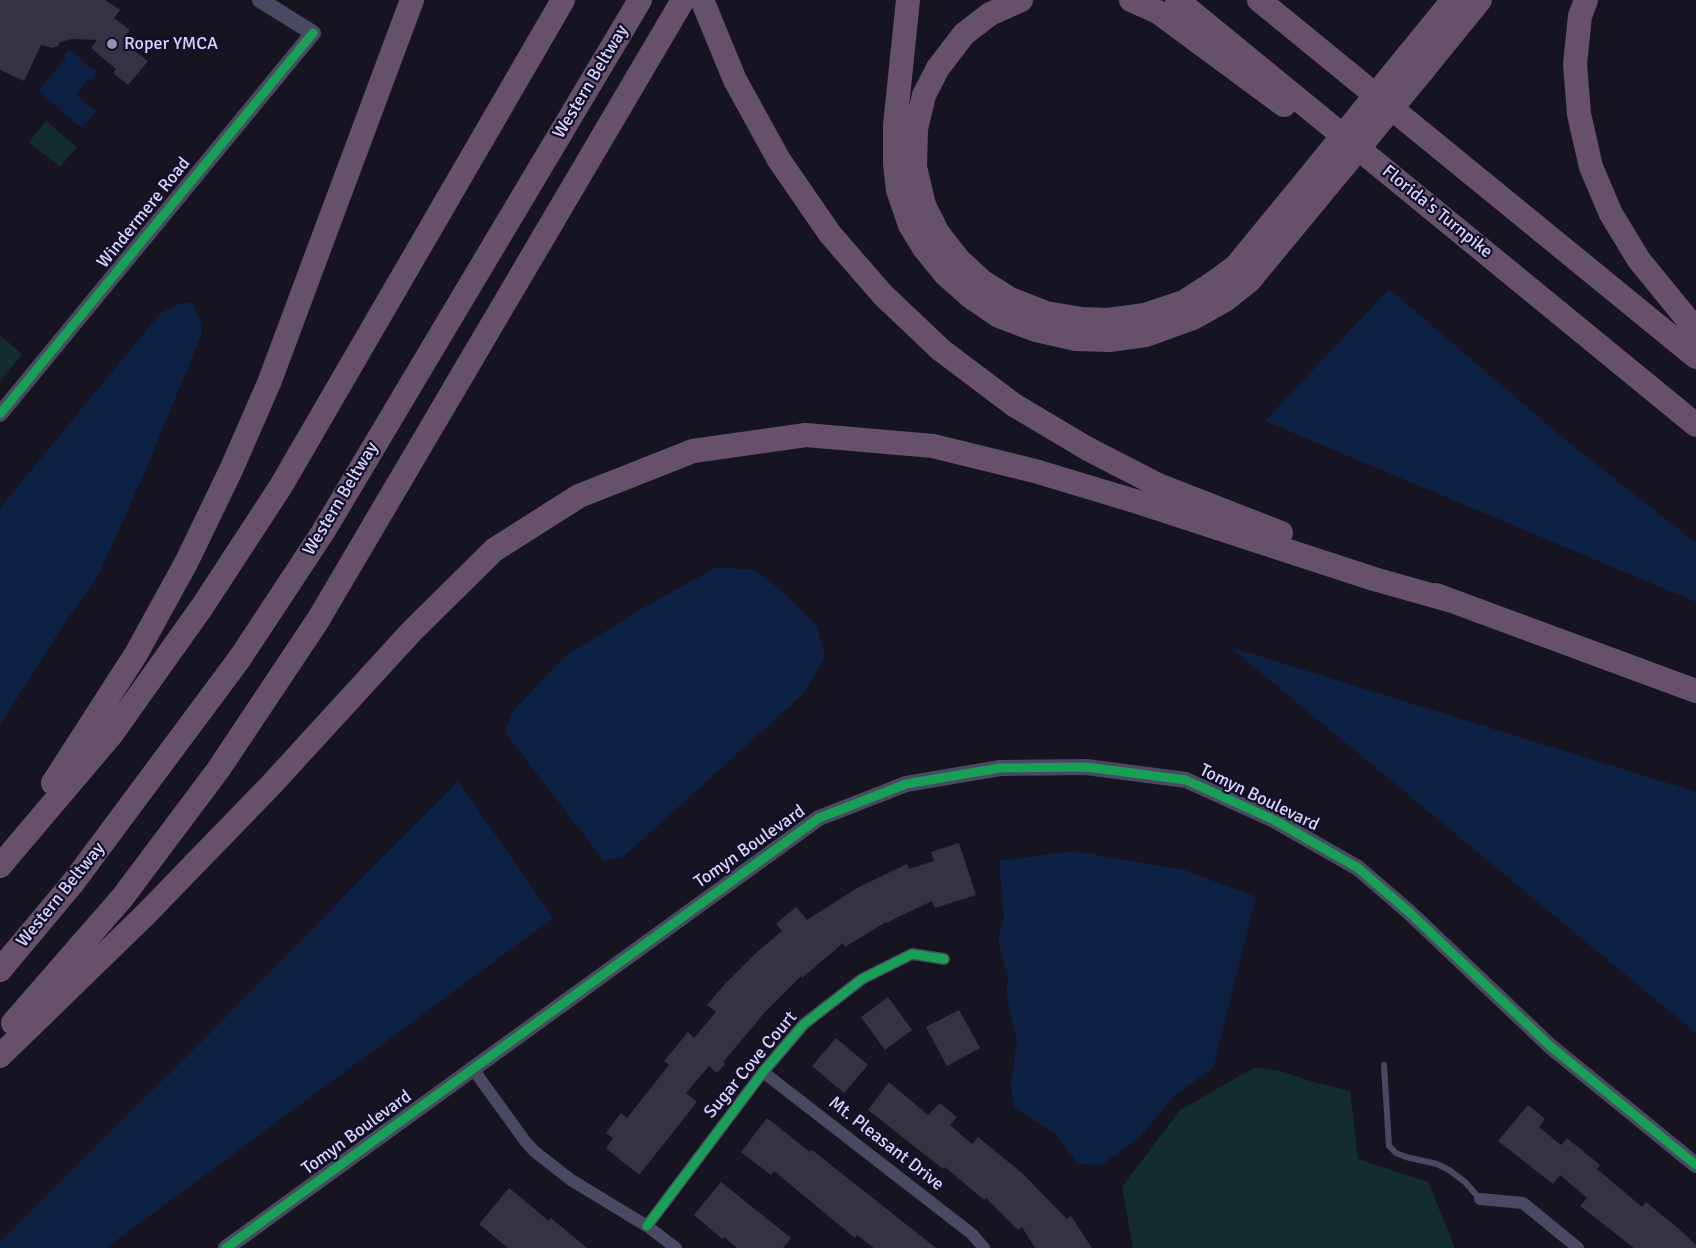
<!DOCTYPE html>
<html>
<head>
<meta charset="utf-8">
<style>
	body { margin:0 }
	canvas { display:block; background:#161421 }
</style>
</head>
<body>
<canvas width="1696" height="1248"></canvas>
<script>
const g = document.querySelector('canvas').getContext('2d');
g.lineJoin = 'round';
function fillPath(path, color) { g.fillStyle = color; g.fill(path, 'evenodd'); }
const shape = rows => new Path2D(rows.map(r => 'M' + r).join(''));
function stroke(path, color, width, dash) { g.strokeStyle = color; g.lineWidth = width; g.lineCap = dash ? 'butt' : 'round'; g.setLineDash(dash || []); g.stroke(path); }
function drawText(font, color, halo, rows, align = 'center') {
  g.font = font + ' Signika,sans-serif'; g.lineWidth = 4.5; g.setLineDash([]); g.textBaseline = 'middle'; g.strokeStyle = halo; g.fillStyle = color; for (const [text, x, y, turn = 0] of rows) {
    g.save(); g.translate(x, y); g.rotate((+turn || 0) * Math.PI / 180); g.textAlign = isNaN(turn) ? turn : align; if (halo) g.strokeText(text, 0, 0); g.fillText(text, 0, 0); g.restore();
  }
}
const green = shape([
	[46,121,77,147,60,167,29,142],
	[0,335,22,354,0,381],
	[1255,1067,1280,1071,1310,1081,1350,1091,1358,1159,1428,1182,1455,1248,1133,1248,1122,1187,1180,1110]
]);
const water = shape([
	[69,49,97,73,91,80,89,78,76,94,96,112,82,128,38,91,66,58,63,55],
	[1389,289,1563,438,1696,543,1696,602,1265,421],
	[193,302,201,324,201,335,147,467,98,576,65,622,0,725,0,508,160,314,175,305],
	[717,567,754,570,782,591,817,626,825,657,802,695,624,856,604,861,505,732,514,710,564,657,643,608],
	[1230,647,1696,792,1696,1033],
	[458,781,553,918,106,1248,0,1248,0,1242,204,1039],
	[1074,851,1184,870,1256,897,1213,1068,1176,1094,1138,1139,1101,1165,1078,1164,1055,1133,1014,1108,1011,1087,1017,1040,1006,994,1008,978,998,939,1004,917,999,861]
]);
const building = shape([
	[0,0,105,0,120,10,114,18,130,30,125,36,137,45,133,50,148,61,128,85,113,73,116,69,91,48,97,40,72,39,60,42,58,46,53,48,41,45,24,81,0,70],
	[959,843,976,895,935,908,932,901,886,923,886,922,845,947,843,943,802,978,801,976,765,1012,723,1062,725,1064,717,1073,709,1066,686,1093,697,1102,639,1175,606,1148,613,1138,606,1133,621,1113,627,1118,669,1065,664,1061,688,1032,694,1038,716,1012,707,1005,725,984,756,953,782,931,776,924,796,907,807,920,857,888,907,864,909,869,934,861,931,852],
	[888,997,912,1030,885,1050,861,1017],
	[959,1010,980,1048,947,1066,926,1027],
	[836,1038,868,1065,844,1093,812,1066],
	[889,1082,928,1115,940,1103,957,1117,950,1125,972,1144,978,1137,1022,1173,1067,1219,1071,1216,1092,1248,1035,1248,1022,1227,1018,1230,986,1198,984,1200,945,1167,943,1169,868,1110],
	[1528,1105,1545,1119,1539,1127,1561,1145,1567,1138,1600,1165,1597,1169,1642,1207,1646,1202,1679,1229,1696,1245,1696,1248,1634,1248,1580,1206,1587,1198,1560,1175,1553,1184,1498,1141],
	[767,1118,810,1152,812,1150,936,1248,874,1248,857,1235,855,1238,774,1171,771,1175,741,1152],
	[721,1182,791,1238,783,1248,737,1248,724,1237,722,1239,694,1215],
	[509,1188,549,1221,551,1218,587,1248,508,1248,479,1224]
]);
const service = shape([
	[1384,1065,1389,1146,1396,1153,1406,1157,1437,1164,1449,1170,1465,1182,1480,1199]
]);
const minor = shape([
	[473,1069,525,1141,534,1151,571,1180,647,1226,676,1248],
	[763,1072,972,1234,984,1248],
	[1480,1199,1523,1203,1578,1248],
	[647,1226,763,1072,804,1024,862,979,912,954,944,959]
]);
const tertiary = shape([
	[0,414,313,33,260,0],
	[226,1248,819,818,906,784,1000,768,1086,767,1186,780,1274,820,1358,868,1409,912,1550,1046,1696,1165]
]);
const motorway = shape([
	[702,0,735,80,779,160,830,234,883,295,941,350,1014,405,1088,449,1158,485,1281,533],
	[908,0,895,125,895,164,898,190,910,225,924,248,945,274,971,297,999,316,1036,330,1076,339,1109,340,1146,335,1193,318,1225,300,1249,281,1329,184],
	[1021,0,990,14,964,34,938,68,924,95,916,129,915,167,924,205,938,233,959,260,983,282,1010,299,1046,313,1082,319,1108,320,1145,315,1184,302,1216,281,1236,266,1314,171],
	[1131,0,1158,12,1284,105],
	[1177,0,1696,425],
	[1259,0,1696,357],
	[1586,0,1580,16,1575,64,1579,114,1591,167,1611,214,1639,260,1696,330],
	[1408,55,1453,0],
	[1424,69,1480,0],
	[1436,595,1696,691],
	[53,783,136,654,186,563,231,470,269,383,412,0],
	[0,866,111,735,202,607,281,486,563,0],
	[0,970,72,884,240,658,323,532,640,0],
	[13,1023,122,898,218,770,318,620,683,0],
	[0,1056,146,914,271,785,412,631,494,550,579,496,693,451,806,435,933,446,1035,471,1138,502,1374,579,1452,601]
]);
const motorwayBridge = shape([
	[1314,171,1408,55],
	[1329,184,1424,69]
]);
const cycleway = shape([
	[0,414,313,33],
	[647,1226,763,1072,804,1024,862,979,912,954,944,959],
	[226,1248,819,818,906,784,1000,768,1086,767,1186,780,1274,820,1358,868,1409,912,1550,1046,1696,1165]
]);
const markers = [
	[112,44,6,"#9591b1"]
];
const poiNames = [
	["Roper YMCA",124,44]
];
const streetNames = [
	["Western Beltway",591,82,-59],
	["Florida's Turnpike",1437,212,39],
	["Windermere Road",144,213,-51],
	["Western Beltway",341,499,-59],
	["Tomyn Boulevard",1259,798,26],
	["Tomyn Boulevard",750,847,-35],
	["Western Beltway",61,895,-51],
	["Sugar Cove Court",751,1065,-50],
	["Tomyn Boulevard",357,1133,-36],
	["Mt. Pleasant Drive",886,1144,38]
];
fillPath(green, '#132c2d');
fillPath(water, '#0d2144');
fillPath(building, '#343243');
stroke(service, '#4a4962', 6);
stroke(minor, '#4a4962', 12);
stroke(tertiary, '#4a4962', 16);
stroke(motorway, '#67516a', 24);
stroke(motorwayBridge, '#67516a', 24);
stroke(cycleway, '#1a9f57', 9);
for (const [x, y, r, color] of markers) { const dot = new Path2D(); dot.arc(x, y, r, 0, 2 * Math.PI); g.fillStyle = color; g.fill(dot); stroke(dot, '#130f26', 2); }
drawText('18px', '#d9d4ff', '#130f26', poiNames, 'left');
drawText('18px', '#d9d4ff', '#130f26', streetNames);
</script>
</body>
</html>
